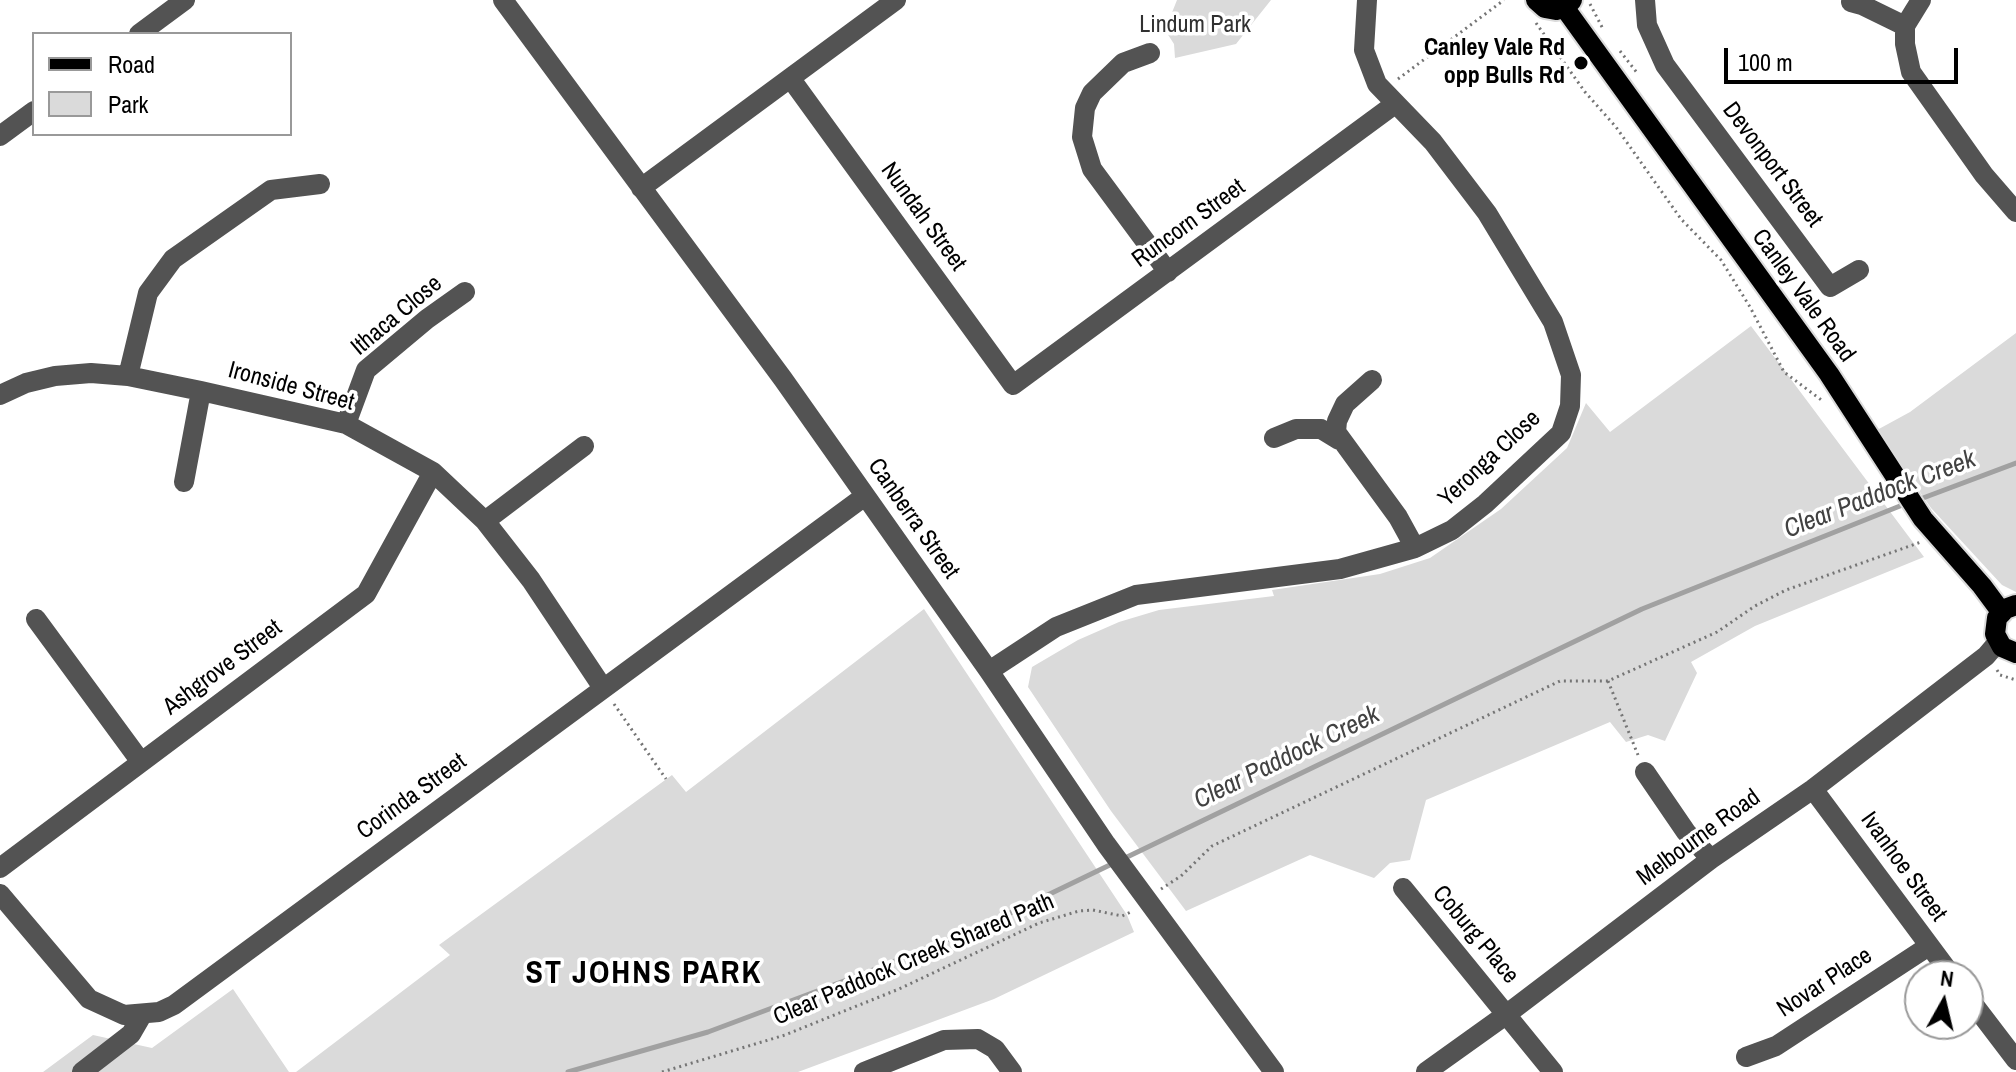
<!DOCTYPE html>
<html>
<head>
<meta charset="utf-8">
<style>
	body { margin:0 }
	#map { position:relative; width:2016px; height:1072px; overflow:hidden; background:#fff; font-family:"Archivo Narrow",sans-serif }
	canvas { display:block }
	.legend { position:absolute; left:32px; top:32px; width:260px; height:104px; box-sizing:border-box; background:#fff; border:2px solid #999; margin:0; padding:10px 14px; list-style:none; font-size:24px; color:#000 }
	.legend li { display:flex; align-items:center; gap:16px; height:40px }
	.legend b { width:40px; border:2px solid #999 }
	.north { position:absolute; left:1904px; top:960px; width:80px; height:80px; box-sizing:border-box; background:#fff; border:2px solid #999; border-radius:50%; rotate:8deg; font-size:22px; font-weight:700; line-height:32px; text-align:center; color:#000 }
	.north::after { content:''; display:block; margin:auto; width:28px; height:36px; background:#000; clip-path:polygon(50% 0,100% 100%,50% 72%,0 100%) }
	.scale { position:absolute; left:1724px; top:48px; width:234px; height:36px; box-sizing:border-box; border:4px solid #000; border-top:0; padding-left:10px; font-size:24px; line-height:28px; white-space:nowrap; color:#000; -webkit-text-stroke:6px #fff; paint-order:stroke }
</style>
</head>
<body>
<div id="map">
<canvas width="2016" height="1072"></canvas>
<ul class="legend">
<li><b style="height:10px;background:#000"></b>Road</li>
<li><b style="height:22px;background:#dadada"></b>Park</li>
</ul>
<div class="north">N</div>
<div class="scale">100 m</div>
</div>
<script>
const g = document.querySelector('canvas').getContext('2d');
g.lineJoin = 'round';
function fillPath(path, color) { g.fillStyle = color; g.fill(path, 'evenodd'); }
const shape = rows => new Path2D(rows.map(r => 'M' + r).join(''));
function stroke(path, color, width, dash) { g.strokeStyle = color; g.lineWidth = width; g.lineCap = dash ? 'butt' : 'round'; g.setLineDash(dash || []); g.stroke(path); }
function drawText(font, color, halo, rows, align = 'center') {
  g.font = font + ' "Archivo Narrow",sans-serif'; g.lineWidth = 7; g.setLineDash([]); g.textBaseline = 'middle'; g.strokeStyle = halo; g.fillStyle = color; for (const [text, x, y, turn = 0] of rows) {
    g.save(); g.translate(x, y); g.rotate((+turn || 0) * Math.PI / 180); g.textAlign = isNaN(turn) ? turn : align; if (halo) g.strokeText(text, 0, 0); g.fillText(text, 0, 0); g.restore();
  }
}
const green = shape([
	[1177,0,1271,0,1236,44,1175,58,1174,44,1165,30],
	[1751,326,1924,557,1755,626,1691,662,1697,673,1665,741,1648,735,1626,742,1610,722,1426,800,1410,860,1390,863,1374,878,1310,855,1186,911,1111,811,1028,687,1032,667,1078,640,1119,622,1159,610,1274,596,1272,590,1380,574,1430,558,1501,509,1567,448,1586,403,1610,432],
	[2016,333,2016,592,2002,585,1931,508,1877,430,1910,412],
	[924,609,1127,915,1134,932,994,999,798,1072,296,1072,450,955,439,945,672,775,686,792],
	[233,989,289,1072,43,1072,93,1035,152,1048]
]);
const stream = shape([
	[1915,501,2016,463],
	[1125,858,1642,609,1905,504],
	[568,1072,708,1032,868,972,1000,918,1116,862]
]);
const path = shape([
	[1590,4,1603,29],
	[1536,23,1585,92,1616,127,1681,219,1721,260,1750,307,1784,372,1824,402],
	[1620,51,1638,74],
	[1398,79,1504,0],
	[1997,670,2000,675,2016,680],
	[1608,681,1638,755],
	[614,704,666,779],
	[1161,889,1181,876,1212,846,1560,681,1608,681,1717,632,1755,606,1786,590,1921,542],
	[662,1072,785,1035,899,989,1039,923,1079,911,1093,910,1122,916,1133,911]
]);
const minor = shape([
	[503,0,783,379,989,671,1106,844,1274,1072],
	[1645,0,1647,25,1665,65,1830,287,1859,270],
	[1921,0,1905,26,1905,44,1911,72,1984,175,2016,212],
	[1851,2,1862,5,1905,26],
	[139,34,185,0],
	[1150,53,1123,63,1092,93,1085,108,1082,137,1092,169,1168,272],
	[791,79,1013,385,1395,104],
	[0,136,34,111],
	[641,188,896,0],
	[128,376,148,293,173,259,271,190,320,184],
	[1372,380,1345,404,1337,421,1336,432,1398,517,1415,548],
	[0,395,26,383,55,376,91,373,128,376,201,391,346,424,433,472,485,521,531,580,603,688],
	[346,424,366,370,427,319,465,292],
	[1274,438,1296,429,1321,429,1339,440],
	[184,482,201,391],
	[485,521,584,446],
	[36,619,141,762],
	[989,671,1056,627,1136,595,1340,569,1415,548,1452,530,1485,504,1561,433,1570,406,1571,375,1553,322,1487,213,1433,142,1377,84,1364,50,1367,0],
	[1645,772,1686,832,1711,859],
	[1813,789,1952,976],
	[0,868,366,594,433,472],
	[1403,888,1553,1072],
	[0,894,89,999,124,1015,159,1012,174,1005,865,496],
	[1968,997,2016,1060],
	[1746,1057,1776,1046,1929,946],
	[82,1072,131,1034,142,1015],
	[864,1072,944,1040,978,1039,995,1049,1012,1072],
	[1426,1072,1507,1014,1711,859,1813,789,1986,656,1998,642]
]);
const major = shape([
	[1536,0,1545,8,1556,10,1567,6,1572,0],
	[1564,7,1829,374,1923,519,1982,586,2002,613],
	[2016,605,2005,609,1997,618,1995,634,2002,647,2016,653]
]);
const markers = [
	[1581,63,8,"#000"]
];
const parkNames = [
	["Lindum Park",1195,26]
];
const poiNames = [
	["Canley Vale Rd",1565,49],
	["opp Bulls Rd",1565,77]
];
const streetNames = [
	["Devonport Street",1772,165,53],
	["Nundah Street",923,217,54],
	["Runcorn Street",1189,224,-36],
	["Canley Vale Road",1803,296,54],
	["Ithaca Close",397,316,-40],
	["Ironside Street",291,387,15],
	["Yeronga Close",1490,459,-43],
	["Canberra Street",913,519,55],
	["Ashgrove Street",223,668,-37],
	["Corinda Street",412,797,-36],
	["Melbourne Road",1699,838,-36],
	["Ivanhoe Street",1903,867,54],
	["Coburg Place",1475,935,50],
	["Clear Paddock Creek Shared Path",914,960,-23],
	["Novar Place",1825,983,-33]
];
const waterNames = [
	["Clear Paddock Creek",1880,495,-21],
	["Clear Paddock Creek",1287,758,-26]
];
const districtNames = [
	["ST JOHNS PARK",644,974]
];
fillPath(green, '#dadada');
stroke(stream, '#a1a1a1', 5);
stroke(major, '#dbdbdb', 24);
stroke(path, '#757575', 3, [2, 4]);
stroke(minor, '#535353', 20);
stroke(major, '#000', 20);
for (const [x, y, r, color] of markers) { const dot = new Path2D(); dot.arc(x, y, r, 0, 2 * Math.PI); g.fillStyle = color; g.fill(dot); stroke(dot, '#fff', 3); }
drawText('24px', '#313131', '#fff', parkNames);
drawText('bold 24px', '#000', '#fff', poiNames, 'right');
drawText('24px', '#000', '#fff', streetNames);
drawText('italic 26px', '#424242', '#fff', waterNames);
g.letterSpacing = '2px';
drawText('bold 32px', '#000', '#fff', districtNames);
g.letterSpacing = '0px';
</script>
</body>
</html>
